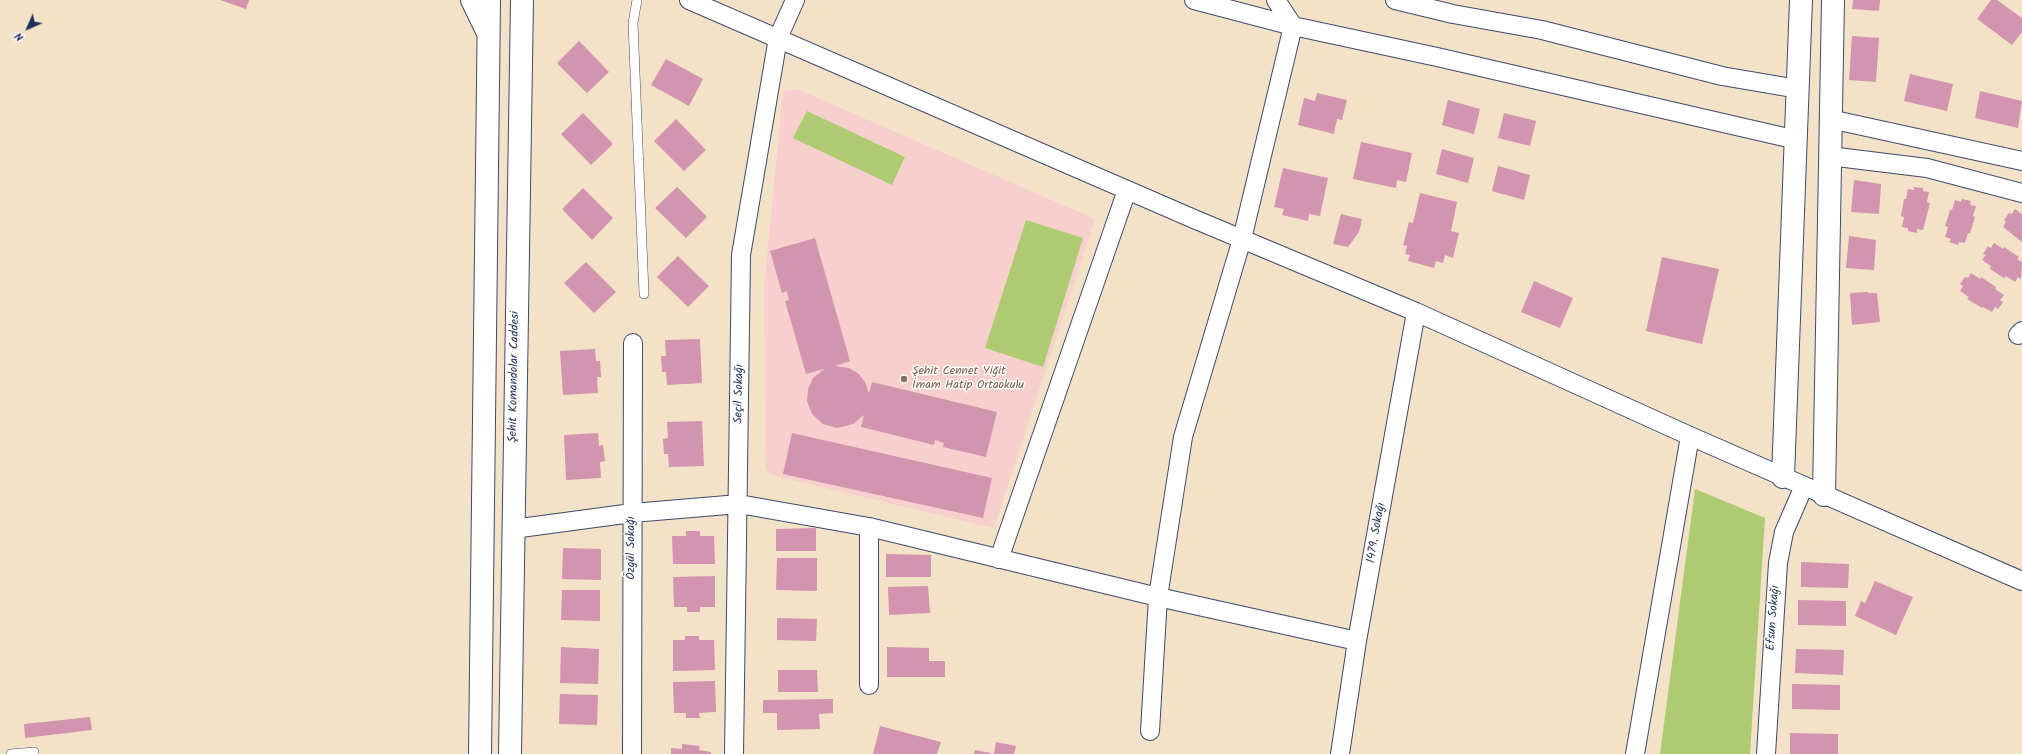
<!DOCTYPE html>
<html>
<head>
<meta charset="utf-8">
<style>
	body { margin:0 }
	#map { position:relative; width:2022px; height:754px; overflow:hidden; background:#f4e2c8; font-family:Kalam,sans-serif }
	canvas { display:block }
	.north { position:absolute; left:8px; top:8px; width:40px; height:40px; -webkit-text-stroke:3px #fdfcf7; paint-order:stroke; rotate:225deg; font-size:11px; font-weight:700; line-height:16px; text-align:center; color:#1b2f5e }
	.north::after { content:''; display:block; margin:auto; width:14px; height:18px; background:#1b2f5e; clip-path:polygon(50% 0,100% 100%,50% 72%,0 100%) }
</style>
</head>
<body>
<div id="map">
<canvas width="2022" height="754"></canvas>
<div class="north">N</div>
</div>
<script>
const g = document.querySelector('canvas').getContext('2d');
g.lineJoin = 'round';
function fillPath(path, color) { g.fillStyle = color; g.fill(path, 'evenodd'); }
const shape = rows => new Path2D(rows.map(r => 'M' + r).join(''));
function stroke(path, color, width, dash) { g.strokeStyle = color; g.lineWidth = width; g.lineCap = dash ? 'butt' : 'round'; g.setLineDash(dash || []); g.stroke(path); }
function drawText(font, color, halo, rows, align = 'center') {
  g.font = font + ' Kalam,sans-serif'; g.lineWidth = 3; g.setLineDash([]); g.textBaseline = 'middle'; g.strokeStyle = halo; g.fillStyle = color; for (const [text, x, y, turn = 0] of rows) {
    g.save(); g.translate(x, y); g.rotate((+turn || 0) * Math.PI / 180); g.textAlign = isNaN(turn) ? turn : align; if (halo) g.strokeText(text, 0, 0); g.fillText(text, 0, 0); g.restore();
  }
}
const built = shape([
	[797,89,1095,219,994,528,775,476,766,470,764,289,783,91]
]);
const green = shape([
	[807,111,905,157,892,185,793,138],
	[1026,220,1083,238,1043,367,985,348],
	[1695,489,1765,518,1750,754,1660,754]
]);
const building = shape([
	[220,0,249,0,246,9],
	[1853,0,1880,0,1879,11,1852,9],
	[1991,0,1997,0,2022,18,2022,32,2012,45,1977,19],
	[1852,36,1879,38,1876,82,1849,80],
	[579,41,609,72,587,93,557,63],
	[666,59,703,79,689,106,651,85],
	[1910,74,1953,84,1947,111,1904,101],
	[1980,91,2022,101,2018,128,1975,118],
	[1317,93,1347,100,1342,120,1337,119,1334,134,1298,125,1304,98,1315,101],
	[1448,100,1480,109,1474,134,1442,125],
	[583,113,613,144,591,165,561,134],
	[1504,113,1536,121,1530,146,1498,138],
	[676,119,706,150,684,171,654,141],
	[1361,142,1412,153,1406,182,1397,180,1396,188,1353,179],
	[1442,149,1474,158,1468,183,1436,174],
	[1498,166,1530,175,1524,200,1492,191],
	[1283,168,1328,178,1320,216,1309,214,1308,221,1282,215,1284,209,1274,207],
	[1854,180,1881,184,1879,214,1851,212],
	[677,187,707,217,686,238,655,208],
	[1914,187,1923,188,1923,191,1929,192,1927,202,1930,203,1923,230,1917,229,1917,233,1908,231,1908,228,1902,227,1904,217,1901,216,1904,199,1906,199,1908,189,1914,190],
	[583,188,613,218,592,240,562,209],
	[1420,193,1457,202,1451,231,1459,233,1453,258,1445,255,1443,263,1436,261,1434,268,1408,261,1410,255,1405,254,1407,246,1403,245,1409,222,1413,223],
	[1962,199,1971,201,1970,205,1976,206,1973,216,1975,217,1970,234,1968,233,1965,243,1959,242,1958,245,1949,242,1951,239,1945,237,1948,227,1945,226,1950,210,1952,210,1955,200,1961,202],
	[2015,209,2022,214,2022,242,2003,227,2006,222,2004,220,2009,213,2012,214],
	[1341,214,1362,219,1359,232,1348,247,1333,244],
	[1849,236,1876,240,1874,270,1846,268],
	[815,238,850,361,835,366,849,368,859,374,865,382,869,393,872,382,997,412,986,457,943,447,944,443,935,440,934,445,861,427,864,415,853,424,837,428,823,424,812,414,807,401,808,389,813,378,824,369,806,374,785,301,789,300,787,291,782,293,770,251],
	[1994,243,2003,249,2004,247,2019,257,2017,259,2022,262,2021,279,2018,277,2015,282,2006,276,2004,278,1990,269,1991,266,1982,260,1986,255,1983,254,1988,246,1991,248],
	[678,256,709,286,688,307,657,277],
	[1662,257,1719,269,1702,344,1646,331],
	[586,262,616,292,594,313,564,283],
	[1971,273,1980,279,1981,277,1996,287,1995,289,2004,295,2000,300,2003,302,1998,309,1995,307,1992,312,1983,307,1982,308,1967,299,1969,297,1960,291,1963,286,1960,284,1965,277,1968,278],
	[1534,281,1573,298,1560,328,1521,312],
	[1868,292,1868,293,1877,293,1880,322,1852,325,1850,293],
	[700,339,702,383,667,385,666,372,662,372,661,356,666,356,665,340],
	[595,349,596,361,600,361,601,377,597,377,598,393,563,395,560,351],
	[702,421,704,466,669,467,668,454,664,454,663,439,668,438,667,422],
	[598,433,599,446,603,445,605,461,600,462,601,478,566,480,564,435],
	[792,433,992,478,983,518,783,474],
	[816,528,816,551,776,551,776,529],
	[686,531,700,531,700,536,714,536,715,564,673,564,672,536,686,536],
	[563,548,601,549,601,580,562,579],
	[886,554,931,555,931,577,886,577],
	[777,558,817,558,817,591,776,590],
	[1801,562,1849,564,1848,588,1801,587],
	[715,576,715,607,700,607,700,612,687,612,687,607,674,607,673,577],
	[1875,581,1913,597,1896,635,1855,616,1861,601,1865,603],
	[928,586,930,613,889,615,888,587],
	[562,590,600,590,600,621,561,620],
	[1798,600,1846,601,1846,626,1798,625],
	[777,618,817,619,816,641,777,640],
	[685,636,699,636,699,640,714,640,715,670,673,671,673,640,685,640],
	[561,647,599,649,598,684,560,683],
	[887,647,929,648,929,661,945,661,945,677,887,677],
	[1796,649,1844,650,1843,675,1795,673],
	[778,670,817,670,818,692,778,692],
	[715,681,716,712,699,713,700,718,686,718,686,713,674,713,673,682],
	[1792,684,1840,685,1840,710,1792,709],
	[560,694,598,695,597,725,559,724],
	[833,699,833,713,819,714,820,729,777,730,777,713,763,713,763,700],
	[90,717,92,730,25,738,24,724],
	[880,726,941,742,937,754,873,754],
	[1790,733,1838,734,1838,754,1790,754],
	[996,742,1016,746,1014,754,994,754],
	[682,744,700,746,699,750,711,752,711,754,671,754,671,748,682,749],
	[975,750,991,753,991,754,974,754]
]);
const lane = shape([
	[637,0,633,23,644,294],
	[11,754,34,752,34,754]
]);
const street = shape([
	[689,0,1194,219,1416,312,1690,436,2022,581],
	[1194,0,1293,26,1437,57,1797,140],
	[1395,0,1453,14,1542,30,1722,76,1798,89],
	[1830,119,2022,161],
	[1829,156,1927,168,2022,193],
	[2018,335,2022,331],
	[869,527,869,685],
	[513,529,632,513,739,504,869,527,1158,597,1357,641],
	[999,559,1127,190],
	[1150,731,1158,597,1183,437,1242,239,1293,26,1276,0],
	[632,754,633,343],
	[734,754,741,255,778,38,795,0],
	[1340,754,1357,641,1416,312],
	[1635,754,1690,436],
	[1766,754,1778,563,1784,532,1804,486]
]);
const secondary = shape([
	[1783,477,1801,0],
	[1824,495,1833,0]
]);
const primary = shape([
	[472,0,487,31],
	[480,754,489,0],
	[510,754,522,0]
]);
const markers = [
	[904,379,4,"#8d6e63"]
];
const educationNames = [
	["Şehit Cennet Yiğit",912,372],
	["İmam Hatip Ortaokulu",912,386]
];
const streetNames = [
	["Şehit Komandolar Caddesi",515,377,-89],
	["Seçil Sokağı",740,394,-89],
	["1479. Sokağı",1377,533,-80],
	["Özgül Sokağı",632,548,-90],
	["Efsun Sokağı",1774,618,-86]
];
fillPath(built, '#f7d0ce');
fillPath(green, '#afcb72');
fillPath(building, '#d294af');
stroke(lane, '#3c4a6e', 10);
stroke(street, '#3c4a6e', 20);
stroke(secondary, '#3c4a6e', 24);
stroke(primary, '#3c4a6e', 24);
stroke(lane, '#fff', 9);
stroke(street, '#fff', 18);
stroke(secondary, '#fff', 22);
stroke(primary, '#fff', 22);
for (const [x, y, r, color] of markers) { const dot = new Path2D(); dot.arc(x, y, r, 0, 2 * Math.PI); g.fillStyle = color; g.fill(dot); stroke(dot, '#fdfcf7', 1.5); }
drawText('12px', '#785e54', '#fdfcf7', educationNames, 'left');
drawText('12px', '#1b2f5e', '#fdfcf7', streetNames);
</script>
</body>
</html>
